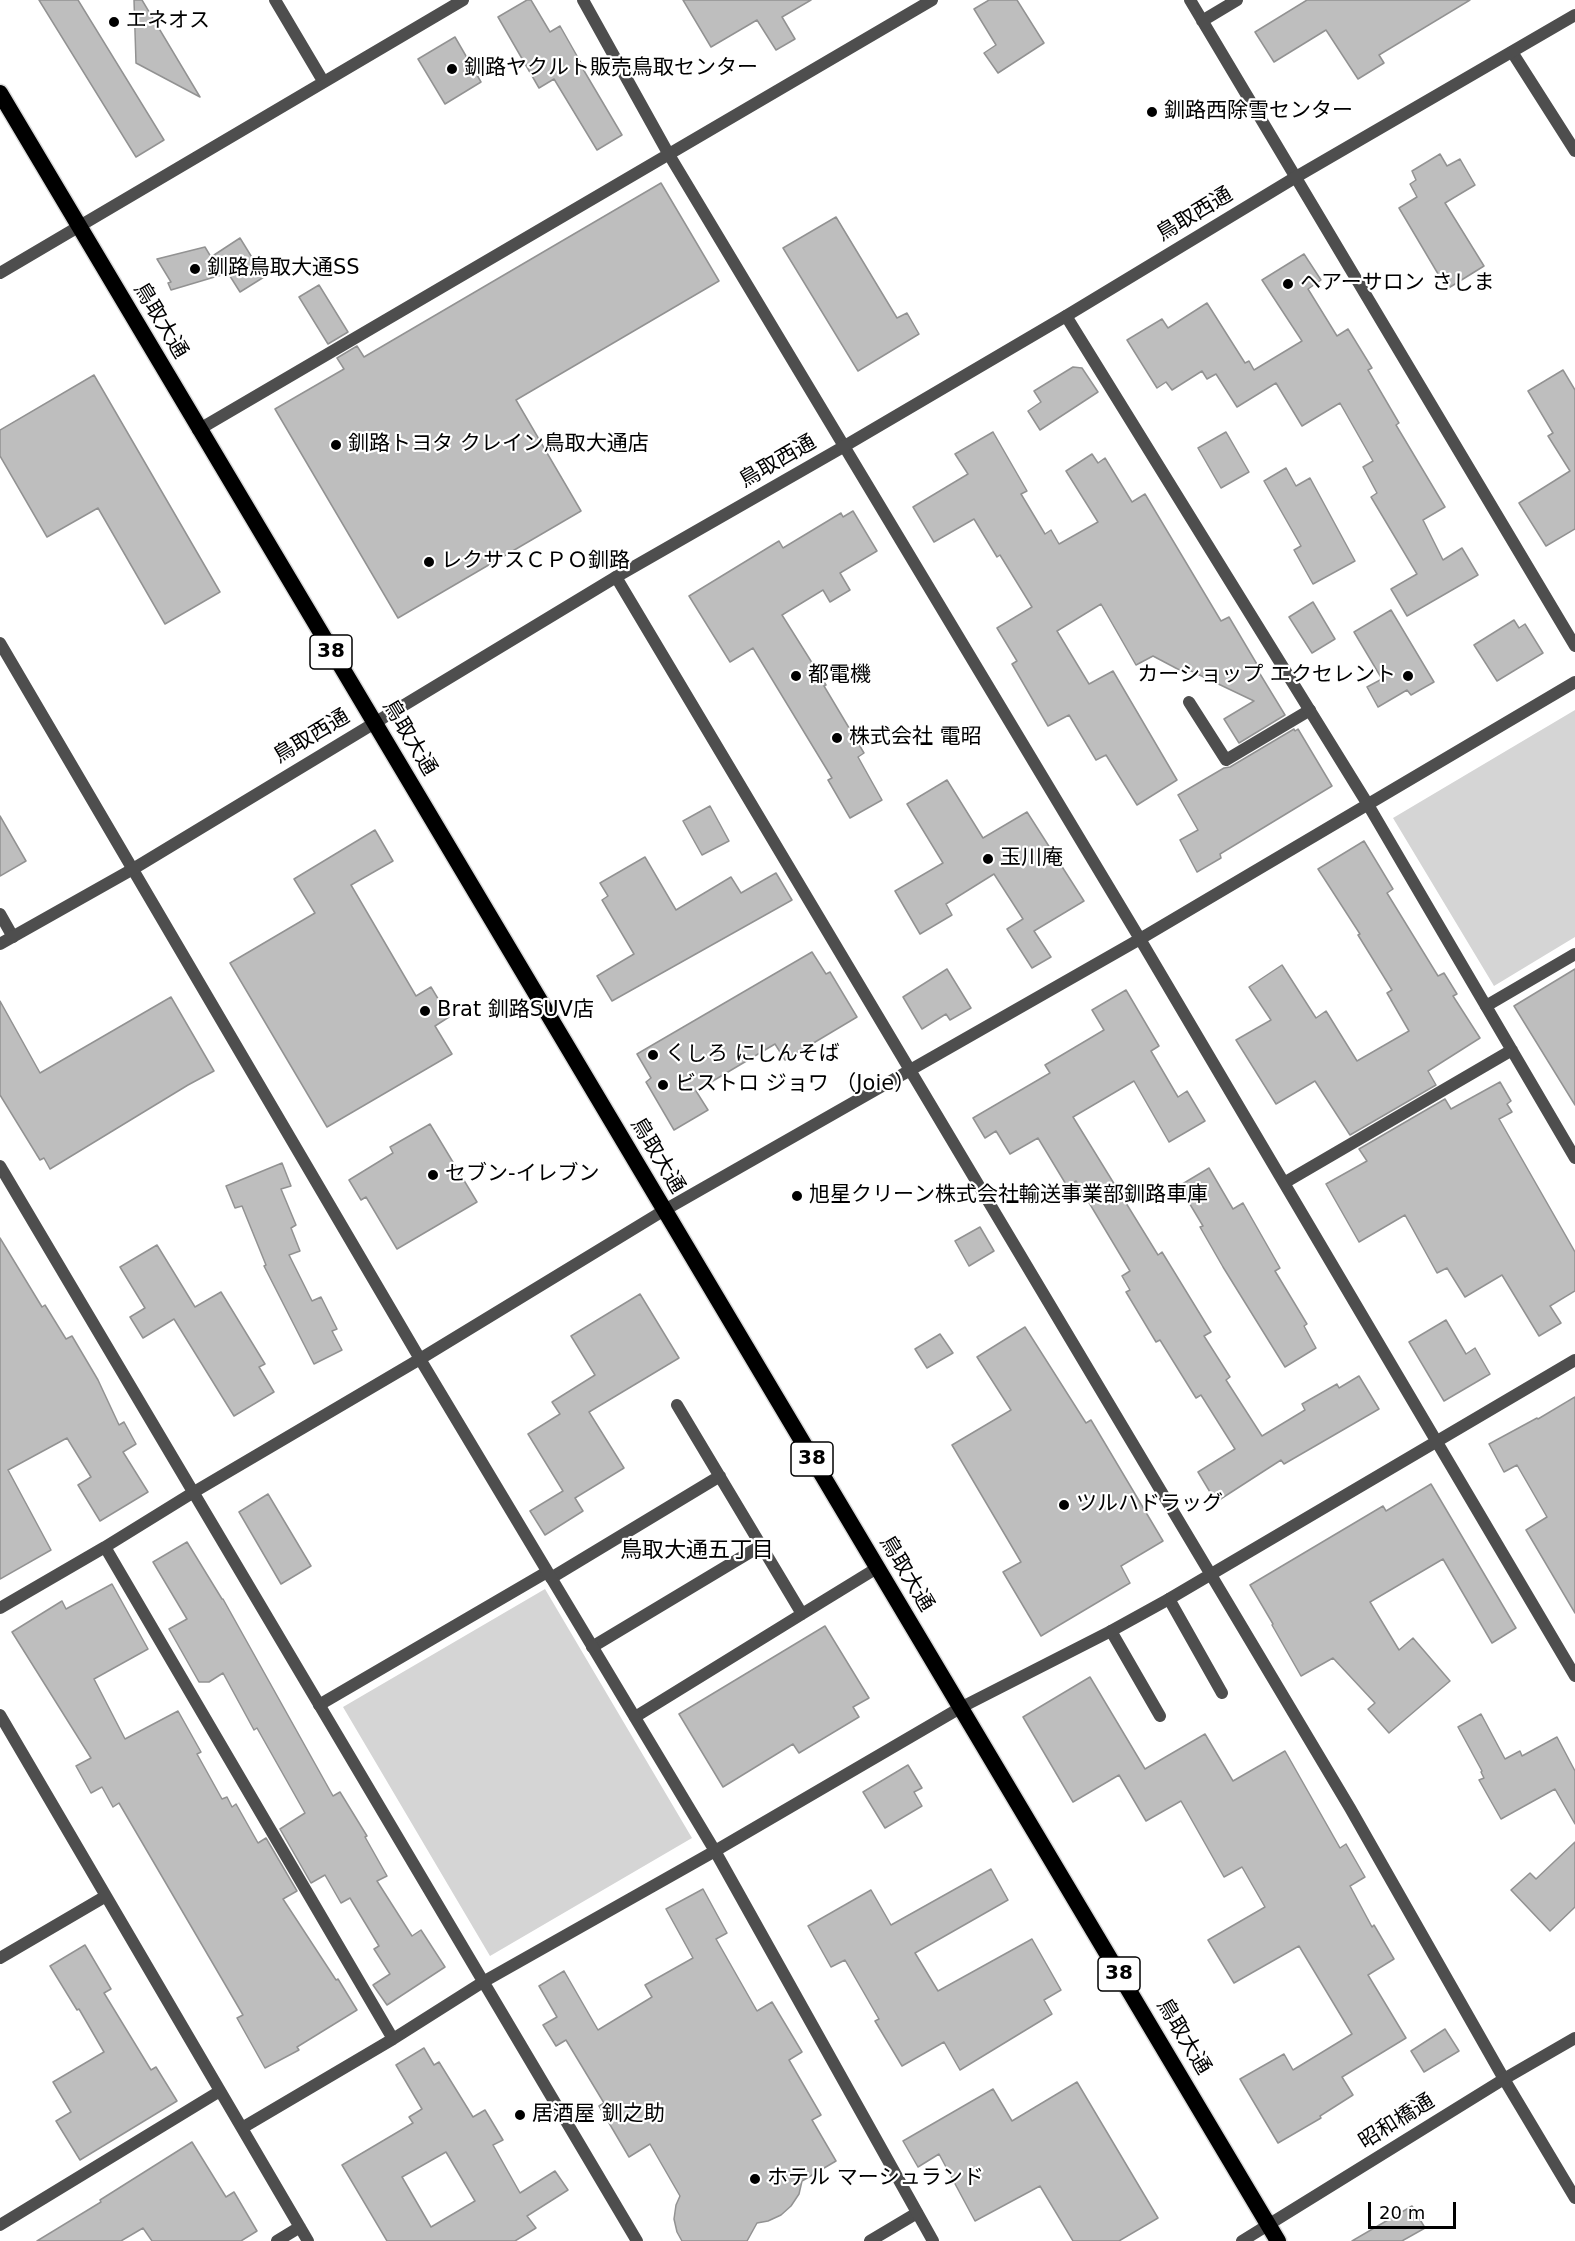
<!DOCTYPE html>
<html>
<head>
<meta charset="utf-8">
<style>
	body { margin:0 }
	#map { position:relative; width:1575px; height:2241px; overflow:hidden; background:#fff; font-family:"DejaVu Sans",sans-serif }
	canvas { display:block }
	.scale { position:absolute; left:1368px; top:2202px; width:88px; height:27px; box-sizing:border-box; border:3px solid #000; border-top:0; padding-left:8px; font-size:18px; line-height:21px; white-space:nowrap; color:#000; -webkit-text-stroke:4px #fff; paint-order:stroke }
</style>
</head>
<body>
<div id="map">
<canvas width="1575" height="2241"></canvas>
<div class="scale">20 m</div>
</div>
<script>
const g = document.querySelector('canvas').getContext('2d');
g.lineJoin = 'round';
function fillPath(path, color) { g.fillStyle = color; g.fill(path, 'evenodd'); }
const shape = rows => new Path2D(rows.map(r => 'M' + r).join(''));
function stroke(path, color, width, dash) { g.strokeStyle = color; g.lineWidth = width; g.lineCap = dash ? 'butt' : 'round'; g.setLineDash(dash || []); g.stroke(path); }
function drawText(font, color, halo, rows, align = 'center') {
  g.font = font + ' "DejaVu Sans","Noto Sans JP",sans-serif'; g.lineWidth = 4.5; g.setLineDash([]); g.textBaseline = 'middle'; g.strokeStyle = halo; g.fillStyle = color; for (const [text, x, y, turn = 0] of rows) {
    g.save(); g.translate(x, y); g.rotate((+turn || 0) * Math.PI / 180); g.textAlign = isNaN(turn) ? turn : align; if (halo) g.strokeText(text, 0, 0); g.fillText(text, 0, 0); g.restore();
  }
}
const green = shape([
	[1575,710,1575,937,1494,986,1393,818],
	[545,1589,692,1838,490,1956,343,1707]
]);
const building = shape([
	[39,0,78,0,164,140,136,157,39,0],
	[134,0,142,0,200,97,136,63,134,0],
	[527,0,531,0,550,32,560,26,581,63,580,64,622,135,597,150,554,79,539,88,498,17,527,0],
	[683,0,811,0,782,17,795,39,776,50,757,20,711,47,683,0],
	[989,0,1017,0,1044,43,998,73,984,53,996,45,974,9,989,0],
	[1307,0,1470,0,1379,55,1384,63,1358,79,1326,30,1274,62,1255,32,1307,0],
	[455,37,481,82,445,104,418,59,455,37],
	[1440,154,1447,166,1460,159,1475,185,1445,203,1484,266,1447,289,1399,208,1417,197,1410,184,1416,180,1412,171,1440,154],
	[661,183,719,281,516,400,581,511,398,618,275,409,344,369,337,358,357,346,364,357,661,183],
	[836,217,897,318,907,313,919,334,858,371,783,248,836,217],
	[240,238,264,277,240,292,228,273,171,290,168,283,171,282,157,259,205,247,211,257,240,238],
	[1304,254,1321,280,1308,289,1337,336,1348,329,1372,368,1368,370,1399,423,1396,425,1445,507,1423,520,1443,560,1462,548,1478,575,1407,616,1391,589,1417,574,1371,497,1377,493,1363,467,1373,461,1340,403,1302,426,1276,383,1237,407,1216,374,1207,379,1202,371,1172,390,1166,382,1157,388,1127,340,1162,319,1168,328,1207,303,1245,363,1249,361,1254,370,1302,341,1262,280,1304,254],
	[319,285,348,332,328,344,299,297,319,285],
	[1073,367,1082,368,1098,392,1040,430,1028,411,1041,402,1034,391,1073,367],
	[1563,370,1575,390,1575,529,1546,546,1519,503,1570,471,1548,436,1553,433,1528,391,1563,370],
	[94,375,220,592,165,624,98,508,47,537,0,456,0,430,94,375],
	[993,432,1027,491,1021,494,1045,534,1051,530,1059,544,1098,522,1066,471,1092,454,1098,463,1105,458,1132,502,1145,494,1221,621,1229,617,1258,666,1257,669,1285,715,1239,743,1224,719,1254,701,1189,670,1187,674,1153,656,1136,665,1101,604,1057,631,1089,684,1113,671,1177,780,1137,805,1106,755,1096,760,1069,715,1048,726,1012,664,1017,661,997,628,1032,607,1000,555,997,557,974,519,934,542,913,507,968,474,955,454,993,432],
	[1226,432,1249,472,1221,488,1198,448,1226,432],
	[1286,468,1296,486,1310,478,1355,561,1313,584,1294,550,1301,546,1264,481,1286,468],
	[853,511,877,551,840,573,850,590,830,602,823,590,782,615,826,685,824,686,864,753,858,757,882,800,850,818,828,780,832,778,753,648,730,662,689,596,779,541,783,548,841,513,843,517,853,511],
	[1313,602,1335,639,1312,653,1289,617,1313,602],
	[1391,610,1434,682,1411,695,1407,690,1378,707,1367,687,1382,679,1354,632,1391,610],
	[1514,620,1519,628,1525,624,1543,653,1497,681,1474,645,1514,620],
	[1294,729,1295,731,1298,729,1332,786,1220,854,1221,858,1197,872,1180,840,1198,830,1178,795,1224,768,1230,767,1294,729],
	[947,780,983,838,1027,812,1084,901,1034,931,1051,957,1032,968,1007,929,1023,919,994,874,946,904,952,915,920,934,895,891,943,863,907,804,947,780],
	[710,806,729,841,702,855,683,821,710,806],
	[0,816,26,861,0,876,0,816],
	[375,830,393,861,351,885,416,996,431,987,449,1017,435,1026,452,1054,327,1127,230,963,315,913,294,879,375,830],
	[1364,841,1393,889,1387,893,1438,976,1444,973,1457,994,1453,996,1480,1038,1428,1071,1436,1085,1350,1135,1315,1081,1276,1104,1236,1040,1271,1020,1249,987,1282,965,1316,1018,1326,1011,1357,1061,1409,1031,1387,993,1392,990,1358,935,1360,934,1318,869,1364,841],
	[645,857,676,910,731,877,741,893,776,873,792,900,612,1001,597,976,634,954,602,900,608,896,600,883,645,857],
	[812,952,826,974,830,972,857,1017,785,1060,775,1044,696,1091,708,1110,674,1130,646,1082,651,1078,637,1054,812,952],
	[947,969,971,1008,950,1020,946,1014,922,1029,903,997,947,969],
	[1575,969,1575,1105,1514,1006,1575,969],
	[1126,990,1159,1046,1151,1051,1178,1097,1187,1091,1205,1121,1169,1142,1134,1081,1073,1117,1158,1255,1162,1252,1211,1332,1204,1336,1230,1377,1226,1380,1262,1436,1305,1410,1302,1404,1337,1384,1339,1388,1359,1376,1379,1409,1284,1464,1281,1460,1216,1502,1198,1472,1235,1449,1201,1395,1196,1398,1160,1340,1156,1342,1126,1292,1130,1290,1122,1276,1130,1271,1076,1181,1067,1186,1038,1138,1010,1154,996,1131,985,1138,973,1118,1050,1073,1045,1065,1104,1030,1092,1010,1126,990],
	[171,997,214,1071,188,1085,50,1169,44,1158,40,1160,0,1095,0,1001,40,1073,171,997],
	[1500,1082,1511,1101,1507,1104,1512,1112,1499,1119,1575,1252,1575,1291,1550,1306,1561,1323,1539,1336,1502,1275,1465,1297,1447,1268,1437,1273,1405,1215,1359,1242,1326,1184,1367,1161,1359,1149,1445,1099,1451,1109,1500,1082],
	[430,1124,477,1202,397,1249,366,1197,361,1200,349,1180,393,1153,390,1147,430,1124],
	[282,1163,291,1186,281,1189,296,1225,291,1228,300,1251,289,1255,312,1301,321,1297,337,1329,332,1331,342,1350,314,1364,264,1266,266,1265,242,1206,235,1208,226,1186,282,1163],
	[1209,1168,1233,1209,1243,1203,1280,1268,1275,1271,1307,1324,1304,1326,1316,1348,1285,1367,1223,1267,1200,1227,1203,1226,1179,1186,1209,1168],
	[980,1227,994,1251,969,1266,955,1241,980,1227],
	[0,1238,42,1307,45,1305,66,1339,72,1336,98,1380,119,1425,124,1422,136,1444,123,1452,148,1492,100,1521,78,1485,91,1477,67,1438,8,1470,51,1550,0,1579,0,1238],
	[157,1245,195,1307,221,1292,265,1364,259,1367,274,1392,234,1416,174,1319,143,1338,130,1317,145,1308,120,1267,157,1245],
	[640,1294,679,1358,589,1412,624,1468,575,1498,583,1511,545,1535,530,1511,563,1491,528,1434,560,1414,552,1402,595,1375,571,1336,640,1294],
	[1446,1320,1466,1354,1475,1348,1490,1374,1444,1401,1409,1342,1446,1320],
	[1025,1327,1086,1423,1091,1420,1163,1541,1121,1566,1130,1583,1041,1636,1003,1572,1021,1562,952,1445,1011,1410,977,1357,1025,1327],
	[940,1334,953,1353,927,1368,915,1349,940,1334],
	[1575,1397,1575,1613,1526,1530,1547,1517,1517,1465,1504,1472,1489,1444,1537,1418,1538,1419,1575,1397],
	[1431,1484,1516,1628,1492,1643,1443,1559,1370,1602,1399,1650,1413,1638,1450,1681,1389,1733,1368,1709,1375,1703,1333,1658,1301,1676,1272,1625,1273,1624,1250,1585,1383,1506,1386,1511,1431,1484],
	[268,1494,311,1566,281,1584,239,1512,268,1494],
	[187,1542,222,1599,223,1599,333,1796,340,1792,367,1836,365,1837,387,1876,377,1881,412,1936,421,1930,445,1967,387,2005,373,1985,390,1974,374,1949,379,1946,350,1898,341,1903,325,1875,311,1883,280,1829,305,1813,257,1728,254,1730,223,1673,209,1682,199,1682,169,1629,187,1619,153,1562,187,1542],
	[112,1584,148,1649,94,1679,125,1739,178,1711,201,1752,197,1754,222,1799,227,1797,232,1807,236,1804,258,1843,266,1838,297,1891,283,1899,336,1980,338,1979,357,2010,297,2047,299,2050,265,2068,237,2018,243,2015,119,1803,113,1807,102,1787,91,1793,76,1766,91,1758,12,1632,62,1601,66,1609,112,1584],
	[825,1626,869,1698,853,1707,859,1717,799,1753,793,1744,723,1787,679,1714,825,1626],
	[1090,1677,1145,1769,1205,1734,1233,1781,1285,1751,1340,1848,1346,1844,1365,1877,1350,1886,1372,1927,1374,1925,1394,1959,1368,1975,1406,2038,1342,2077,1353,2095,1320,2116,1321,2118,1278,2143,1240,2079,1284,2054,1293,2070,1352,2034,1299,1946,1234,1983,1208,1940,1265,1907,1242,1867,1224,1877,1181,1801,1146,1821,1119,1775,1073,1802,1023,1717,1090,1677],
	[1481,1714,1505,1759,1520,1751,1522,1756,1557,1737,1575,1771,1575,1824,1555,1789,1501,1819,1479,1780,1484,1778,1481,1772,1482,1771,1458,1727,1481,1714],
	[908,1765,922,1788,914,1792,922,1806,885,1828,863,1792,908,1765],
	[1575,1842,1575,1907,1550,1931,1511,1890,1530,1873,1536,1879,1575,1842],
	[991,1869,1008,1900,915,1953,938,1991,1032,1939,1061,1990,1044,2000,1052,2014,960,2070,944,2042,902,2066,875,2021,879,2019,845,1960,831,1967,808,1926,871,1890,891,1925,991,1869],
	[703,1889,727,1933,716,1939,757,2011,772,2002,802,2052,789,2060,821,2115,812,2120,836,2161,802,2181,799,2194,791,2206,781,2215,768,2221,757,2223,747,2241,682,2241,677,2232,674,2219,676,2205,680,2196,650,2144,629,2157,599,2106,604,2103,566,2040,556,2046,543,2025,557,2017,539,1986,564,1971,598,2030,652,1997,645,1985,693,1958,666,1909,703,1889],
	[85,1945,111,1989,104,1993,151,2070,156,2067,177,2101,80,2160,56,2121,71,2112,53,2082,104,2052,79,2009,77,2010,50,1966,85,1945],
	[1445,2029,1459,2051,1424,2072,1411,2051,1445,2029],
	[424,2048,434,2065,439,2062,473,2117,485,2110,503,2140,493,2145,520,2193,555,2171,568,2190,527,2216,536,2228,515,2241,387,2241,342,2165,413,2123,409,2117,422,2109,396,2065,424,2048],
	[446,2152,475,2201,431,2227,402,2177,446,2152],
	[1077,2082,1158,2218,1119,2241,1073,2241,1040,2186,975,2221,939,2154,918,2167,903,2141,993,2089,1012,2121,1077,2082],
	[192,2142,226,2197,234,2192,257,2231,241,2241,152,2241,143,2228,121,2241,37,2241,101,2202,100,2200,192,2142],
	[1412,2206,1425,2228,1402,2241,1352,2241,1412,2206]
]);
const service = shape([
	[1189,702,1226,760,1310,710],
	[0,914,13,937],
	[1486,1006,1575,954],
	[677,1405,802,1614,877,1568],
	[551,1578,720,1476],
	[1169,1599,1222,1693],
	[1111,1631,1160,1716],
	[592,1647,762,1545],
	[319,1705,547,1572],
	[635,1717,802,1614],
	[870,2241,917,2213]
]);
const minor = shape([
	[275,0,323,81],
	[583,0,668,153,1140,939,1575,1676],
	[1190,0,1575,646],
	[1202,21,1237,0],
	[1512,52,1575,151],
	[0,273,463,0],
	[1066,316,1367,803,1575,1158],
	[198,430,932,0],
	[616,577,1350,1808,1504,2079,1575,2198],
	[0,643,420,1359,715,1851,933,2241],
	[0,1166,637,2241],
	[1284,1183,1512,1050],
	[105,1547,393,2039],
	[0,1608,105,1547,194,1492,420,1359,663,1211,1140,939,1575,682],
	[0,1715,308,2241],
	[0,1958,106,1896],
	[242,2128,393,2039,483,1982,715,1851,960,1708,1111,1631,1169,1599,1575,1360],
	[0,2225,220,2091],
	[277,2241,300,2227]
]);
const tertiary = shape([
	[0,944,133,869,616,577,843,447,1066,316,1296,177,1575,15],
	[1242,2241,1504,2079,1575,2038]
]);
const trunk = shape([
	[0,93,1278,2241]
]);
const markers = [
	[114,22,6,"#000"],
	[452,69,6,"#000"],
	[1152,112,6,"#000"],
	[195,269,6,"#000"],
	[1288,284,6,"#000"],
	[336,445,6,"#000"],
	[429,562,6,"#000"],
	[796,676,6,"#000"],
	[1408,676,6,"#000"],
	[837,738,6,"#000"],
	[988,859,6,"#000"],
	[425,1011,6,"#000"],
	[653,1055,6,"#000"],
	[663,1085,6,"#000"],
	[433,1175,6,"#000"],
	[797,1196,6,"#000"],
	[1064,1505,6,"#000"],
	[520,2115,6,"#000"],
	[755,2179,6,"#000"]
];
const shields = [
	[331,652,42],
	[812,1459,42],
	[1119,1974,42]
];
const shieldNames = [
	["38",331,652],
	["38",812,1459],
	["38",1119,1974]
];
const poiNames = [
	["エネオス",126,22],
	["釧路ヤクルト販売鳥取センター",464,69],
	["釧路西除雪センター",1164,112],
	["釧路鳥取大通SS",207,269],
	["ヘアーサロン さしま",1300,284],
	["釧路トヨタ クレイン鳥取大通店",348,445],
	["レクサスＣＰＯ釧路",441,562],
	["都電機",808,676],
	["カーショップ エクセレント",1396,676,"right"],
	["株式会社 電昭",849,738],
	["玉川庵",1000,859],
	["Brat 釧路SUV店",437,1011],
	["くしろ にしんそば",665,1055],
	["ビストロ ジョワ （Joie）",675,1085],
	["セブン-イレブン",445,1175],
	["旭星クリーン株式会社輸送事業部釧路車庫",809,1196],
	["ツルハドラッグ",1076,1505],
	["居酒屋 釧之助",532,2115],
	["ホテル マーシュランド",767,2179]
];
const streetNames = [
	["鳥取西通",1195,215,-31],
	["鳥取大通",160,321,59],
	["鳥取西通",778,462,-30],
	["鳥取西通",312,737,-31],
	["鳥取大通",409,738,59],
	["鳥取大通",657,1156,59],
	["鳥取大通",906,1574,59],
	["鳥取大通",1183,2037,59],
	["昭和橋通",1397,2122,-32]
];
const neighbourhoodNames = [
	["鳥取大通五丁目",697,1551]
];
fillPath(green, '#d5d5d5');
fillPath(building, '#bebebe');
stroke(building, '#929292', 1.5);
stroke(trunk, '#dbdbdb', 19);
stroke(service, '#4e4e4e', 12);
stroke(minor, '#4e4e4e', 12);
stroke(tertiary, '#4e4e4e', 12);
stroke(trunk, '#000', 16);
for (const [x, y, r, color] of markers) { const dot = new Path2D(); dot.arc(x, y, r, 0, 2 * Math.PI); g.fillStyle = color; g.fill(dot); stroke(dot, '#fff', 2); }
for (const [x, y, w] of shields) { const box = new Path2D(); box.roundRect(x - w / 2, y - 17, w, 34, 4.5); g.fillStyle = '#fff'; g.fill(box); stroke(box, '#000', 1.5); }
drawText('bold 20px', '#000', null, shieldNames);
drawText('21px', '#000', '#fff', poiNames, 'left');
drawText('21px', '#000', '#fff', streetNames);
drawText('22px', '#000', '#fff', neighbourhoodNames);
</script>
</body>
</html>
